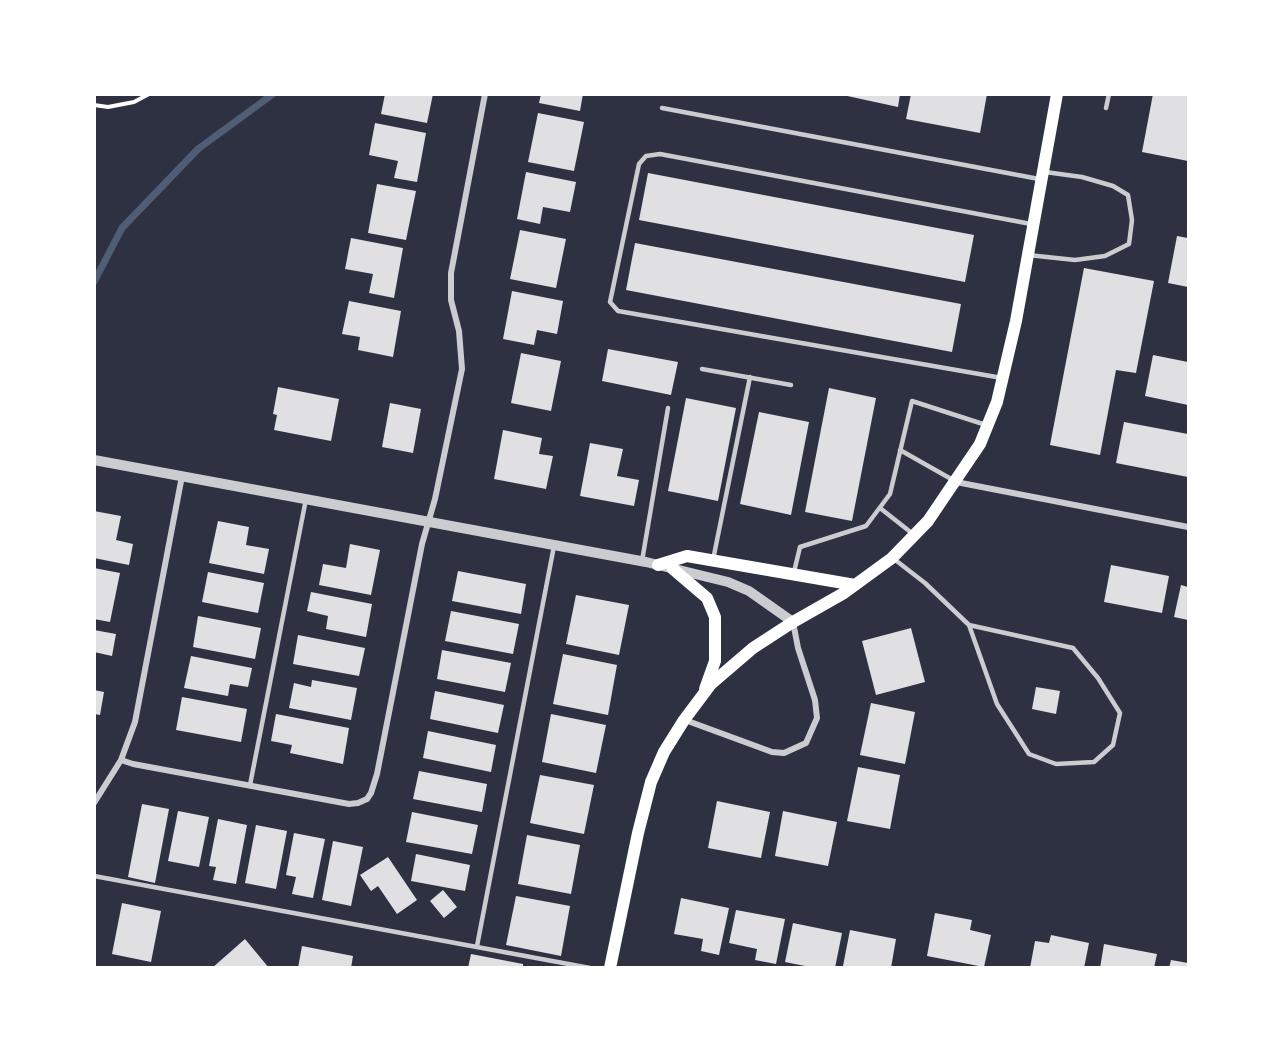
<!DOCTYPE html>
<html>
<head>
<meta charset="utf-8">
<style>
	body { margin:0 }
	#map { position:relative; width:1283px; height:1062px; overflow:hidden; background:#2d3142; font-family:Merriweather,serif }
	canvas { display:block }
	.frame { position:absolute; inset:0; border:96px solid #fff; pointer-events:none }
</style>
</head>
<body>
<div id="map">
<canvas width="1283" height="1062"></canvas>
<div class="frame"></div>
</div>
<script>
const g = document.querySelector('canvas').getContext('2d');
g.lineJoin = 'round';
const shape = rows => new Path2D(rows.map(r => 'M' + r).join(''));
function stroke(path, color, width, dash) { g.strokeStyle = color; g.lineWidth = width; g.lineCap = dash ? 'butt' : 'round'; g.setLineDash(dash || []); g.stroke(path); }
function fillPath(path, color) { g.fillStyle = color; g.fill(path, 'evenodd'); }
const stream = shape([
	[94,282,122,228,198,149,273,94]
]);
const building = shape([
	[385,94,433,94,427,123,381,114],
	[541,94,583,94,580,111,539,103],
	[838,94,900,94,898,107],
	[911,94,987,94,980,133,906,119],
	[1153,94,1188,94,1188,161,1142,152],
	[538,113,584,122,574,171,528,162],
	[375,123,426,133,417,182,394,178,398,161,369,155],
	[526,172,576,182,570,212,543,207,540,224,517,219],
	[648,173,974,235,965,282,639,220],
	[377,184,416,191,406,240,368,233],
	[520,230,566,239,556,288,510,279],
	[1177,236,1188,238,1188,287,1168,283],
	[351,238,403,248,394,298,369,293,373,274,345,269],
	[635,243,961,304,952,352,626,290],
	[1084,268,1154,281,1136,373,1116,370,1100,455,1050,445],
	[512,291,563,301,557,334,537,330,534,345,503,339],
	[349,301,401,311,393,357,358,350,360,337,342,334],
	[608,349,678,362,671,395,602,381],
	[521,353,561,361,551,411,511,403],
	[1153,355,1188,362,1188,405,1145,396],
	[278,387,339,399,331,441,274,430,277,415,273,414],
	[829,388,876,398,852,521,805,512],
	[686,398,736,408,718,501,668,491],
	[390,403,421,409,413,453,382,447],
	[759,412,809,422,791,515,740,504],
	[1124,422,1188,434,1188,477,1116,463],
	[503,430,542,438,539,454,553,456,546,489,494,479],
	[590,443,623,449,617,476,639,480,634,506,580,496],
	[94,511,121,516,116,540,133,544,129,565,94,558],
	[218,521,249,527,246,545,269,549,264,574,209,563],
	[350,544,380,550,371,595,319,585,323,564,346,568],
	[1111,565,1169,576,1162,613,1104,602],
	[94,568,120,573,110,622,94,619],
	[458,571,526,584,521,614,452,601],
	[208,572,264,583,258,613,202,602],
	[1181,585,1188,587,1188,620,1174,617],
	[311,592,372,604,366,637,326,629,328,616,307,611],
	[576,595,629,605,619,655,566,644],
	[451,611,519,624,513,654,445,641],
	[198,616,261,628,255,659,193,647],
	[911,628,925,682,876,695,862,641],
	[94,630,116,634,112,656,94,652],
	[298,635,365,648,359,676,293,664],
	[442,650,511,663,505,692,437,679],
	[563,654,617,665,608,715,553,704],
	[191,656,252,668,248,687,230,684,228,696,184,688],
	[312,680,357,688,351,720,289,708,294,683,311,687],
	[1036,687,1060,691,1056,714,1032,709],
	[94,690,104,692,100,715,94,714],
	[435,691,504,705,498,733,430,719],
	[182,697,247,709,241,742,176,730],
	[871,703,915,712,905,764,860,755],
	[276,714,349,728,343,764,290,753,292,745,271,741],
	[551,714,606,725,596,773,542,762],
	[428,731,496,745,491,772,423,758],
	[858,767,900,775,890,829,847,821],
	[419,771,487,784,482,812,413,799],
	[540,775,594,785,584,834,530,823],
	[717,801,770,812,761,858,708,848],
	[142,804,169,809,155,883,128,877],
	[178,811,209,817,199,867,168,861],
	[783,811,837,822,828,866,775,856],
	[412,812,478,825,472,854,406,842],
	[218,819,247,825,236,884,213,880,216,867,209,866],
	[256,825,287,831,276,889,245,883],
	[294,833,325,839,313,898,292,894,296,877,286,875],
	[527,835,580,845,571,894,518,884],
	[333,841,363,847,351,906,322,900],
	[416,854,470,865,465,891,411,881],
	[388,857,417,900,397,914,378,886,371,891,360,875],
	[443,890,457,907,444,918,430,901],
	[516,896,570,906,561,956,506,945],
	[681,898,729,908,719,955,701,951,703,939,674,934],
	[122,903,161,911,151,962,112,954],
	[736,910,785,919,776,964,755,960,757,949,729,943],
	[935,913,972,920,970,930,991,935,984,967,927,956],
	[793,923,842,933,835,968,815,968,785,962],
	[850,930,896,939,891,968,843,966],
	[1051,935,1089,943,1084,968,1030,968,1035,941,1049,943],
	[245,939,269,968,212,968],
	[1104,944,1157,954,1154,968,1100,968],
	[302,946,353,956,351,968,298,968],
	[471,954,523,964,523,968,468,968],
	[1171,960,1188,963,1188,968,1169,968]
]);
const path = shape([
	[94,105,108,107,134,102,149,94]
]);
const service = shape([
	[662,108,1039,179],
	[1106,108,1109,94],
	[1028,255,1075,260,1105,256,1129,244,1132,220,1128,195,1113,186,1082,177,1045,172],
	[702,369,791,385],
	[1002,378,618,311,610,302,639,164,646,156,660,154,1031,224],
	[900,450,953,480],
	[880,508,913,534],
	[894,559,925,583,969,625,997,704,1029,754,1056,764,1094,762,1113,745,1120,713,1098,678,1073,648,969,625],
	[713,560,750,377],
	[642,561,668,408],
	[794,572,800,547,866,526,890,494,912,401,986,425],
	[250,785,306,499],
	[94,876,590,968],
	[477,946,554,546]
]);
const minor = shape([
	[956,482,1188,527],
	[685,720,772,752,784,753,806,743,817,718,815,700,798,648,793,622],
	[121,760,133,764,349,804,358,803,367,799,371,793,377,774,422,544,435,499,462,369,459,331,451,300,451,273,485,94],
	[94,803,121,760,135,722,182,476]
]);
const tertiary = shape([
	[94,460,646,562,728,582,749,591,793,622]
]);
const secondary = shape([
	[658,565,687,556,855,585],
	[673,569,707,598,715,617,715,661,705,689],
	[610,968,638,833,651,782,664,752,684,720,711,684,753,648,793,622,844,593,892,558,928,521,980,444,997,402,1016,321,1057,94]
]);
stroke(stream, '#4f5d75', 7);
fillPath(building, '#e0e0e3');
stroke(path, '#fff', 4);
stroke(service, '#caccd0', 4.5);
stroke(minor, '#caccd0', 6);
stroke(tertiary, '#caccd0', 10);
stroke(secondary, '#fff', 12);
</script>
</body>
</html>
